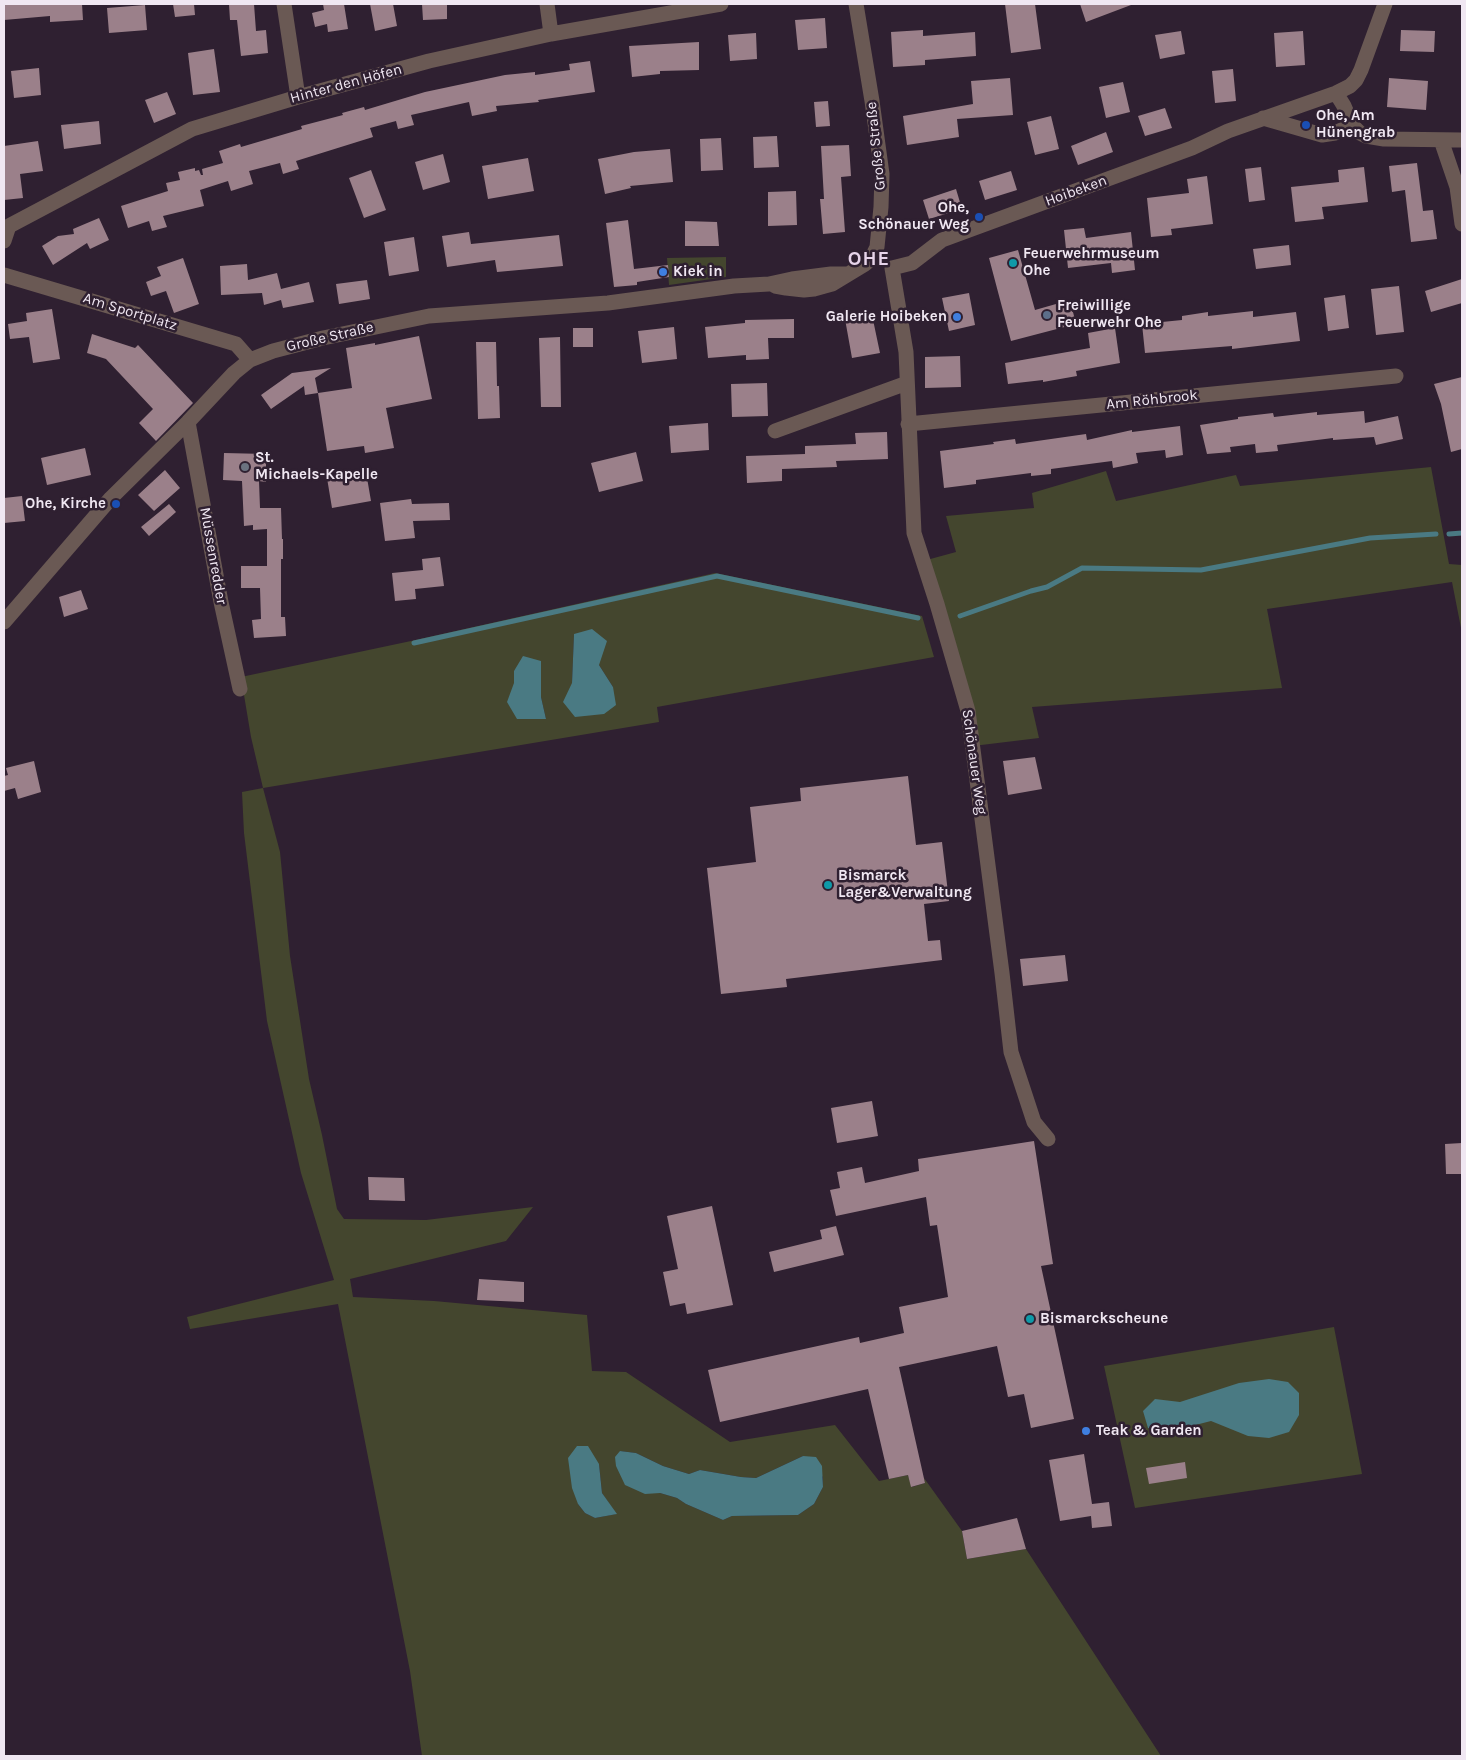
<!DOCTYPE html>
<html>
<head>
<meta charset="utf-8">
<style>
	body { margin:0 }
	#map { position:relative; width:1466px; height:1760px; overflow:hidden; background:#2f2031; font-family:Karla,sans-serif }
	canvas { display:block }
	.frame { position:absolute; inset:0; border:5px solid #f0e7f2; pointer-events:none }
</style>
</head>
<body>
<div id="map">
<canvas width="1466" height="1760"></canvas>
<div class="frame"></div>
</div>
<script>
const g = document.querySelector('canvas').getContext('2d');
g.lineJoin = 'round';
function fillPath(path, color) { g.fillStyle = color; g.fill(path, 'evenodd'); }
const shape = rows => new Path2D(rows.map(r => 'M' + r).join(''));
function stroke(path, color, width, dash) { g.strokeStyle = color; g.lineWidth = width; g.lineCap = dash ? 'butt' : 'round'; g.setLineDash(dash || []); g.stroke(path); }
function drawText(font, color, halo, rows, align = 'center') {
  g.font = font + ' Karla,sans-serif'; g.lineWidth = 5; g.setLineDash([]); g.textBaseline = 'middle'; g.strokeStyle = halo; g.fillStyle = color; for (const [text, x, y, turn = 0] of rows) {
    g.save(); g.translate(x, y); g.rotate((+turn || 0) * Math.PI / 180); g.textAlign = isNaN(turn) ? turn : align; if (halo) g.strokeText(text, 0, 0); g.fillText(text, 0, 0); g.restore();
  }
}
const green = shape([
	[726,257,726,277,669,285,667,258],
	[1431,467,1449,564,1462,565,1462,633,1452,582,1267,609,1282,688,1032,707,1039,738,973,746,923,561,956,552,946,516,1034,508,1032,493,1106,471,1116,501,1236,475,1240,486],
	[715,573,922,616,934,657,657,707,659,722,263,788,280,852,290,956,309,1079,322,1135,337,1209,344,1219,426,1220,533,1207,506,1241,350,1279,353,1297,434,1301,587,1315,592,1371,626,1372,730,1442,835,1425,879,1481,908,1475,912,1487,925,1483,924,1478,962,1531,967,1559,1026,1549,1161,1756,422,1756,410,1671,338,1304,190,1329,187,1317,334,1280,301,1173,267,1021,244,833,242,792,263,788,251,737,241,677,411,641],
	[574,634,599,665,613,687,572,683],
	[541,661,541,697,546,719,514,683,514,671],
	[620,1451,636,1453,663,1466,689,1474,700,1470,741,1477,756,1478,803,1456,823,1477,823,1487,814,1504,798,1515,732,1516,723,1520,686,1504,677,1498,660,1493],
	[599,1464,602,1493,616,1514,595,1518,585,1513,578,1504],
	[1334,1327,1362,1474,1135,1508,1104,1366]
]);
const water = shape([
	[592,629,607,641,599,665,613,687,616,705,604,714,575,717,563,702,572,683,574,634],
	[523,656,541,661,541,697,546,719,517,719,507,702,514,683,514,671],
	[1269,1379,1288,1382,1299,1393,1299,1415,1289,1432,1269,1438,1248,1436,1211,1421,1164,1433,1148,1428,1143,1411,1155,1399,1180,1402,1239,1383],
	[577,1446,588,1446,599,1464,602,1493,617,1514,595,1518,585,1513,578,1504,572,1488,568,1458],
	[620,1451,636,1453,663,1466,689,1474,700,1470,741,1477,756,1478,803,1456,816,1457,822,1466,823,1487,814,1504,798,1515,732,1516,723,1520,686,1504,677,1498,660,1493,645,1494,625,1485,616,1466,615,1457]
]);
const stream = shape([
	[1449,534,1462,533],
	[960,616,1031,591,1047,587,1082,568,1201,570,1370,538,1436,534],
	[414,643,717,576,918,618]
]);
const building = shape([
	[4,4,82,4,83,20,50,22,50,16,4,20],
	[173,4,194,4,195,15,175,17],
	[229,4,254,4,256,31,266,30,268,53,241,56,237,20,230,20],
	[323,4,344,4,348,29,328,32,327,24,315,27,312,13,324,10],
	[370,4,393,4,397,26,375,31],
	[422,4,447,4,447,19,423,20],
	[1005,4,1035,4,1041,49,1011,53],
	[1080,4,1131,4,1131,5,1086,22],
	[145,5,147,30,109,33,107,8],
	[825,18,827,48,798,50,795,20],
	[923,30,923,36,975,32,976,56,925,60,925,65,893,67,891,32],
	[1401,30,1435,31,1434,52,1400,51],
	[1181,31,1185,54,1160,59,1155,35],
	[1303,31,1305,65,1276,67,1274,33],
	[756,33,757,59,730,61,728,35],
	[699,42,699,70,660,71,660,74,632,77,629,46],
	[214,49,220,92,193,95,188,53],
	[590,61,595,92,538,100,539,102,496,106,497,111,472,116,469,102,411,115,414,125,398,129,396,121,370,128,373,137,296,161,299,169,283,174,280,163,249,171,253,184,231,191,228,181,200,190,204,206,163,216,167,227,152,231,149,221,128,228,121,206,168,191,166,183,180,180,178,172,195,168,195,171,199,170,201,175,203,175,202,169,223,163,219,151,240,144,241,147,302,129,301,126,343,115,342,113,364,107,365,110,425,92,505,75,535,72,535,75,570,70,569,64],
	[39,68,41,95,14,98,11,71],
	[1233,69,1236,101,1215,103,1212,71],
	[1010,78,1013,115,957,119,959,137,907,145,903,116,973,104,971,81],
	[1389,78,1428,81,1426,110,1387,107],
	[1123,82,1130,112,1106,118,1099,87],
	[167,92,176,114,154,123,145,100],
	[828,101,830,126,816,127,814,102],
	[1165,108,1172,128,1145,136,1138,116],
	[1051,116,1059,149,1035,155,1027,122],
	[99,121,101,144,64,149,61,125],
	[1106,132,1113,152,1078,165,1071,146],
	[777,136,779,167,754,168,753,137],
	[721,138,723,170,701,171,700,139],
	[38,141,43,171,20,174,23,198,4,200,4,146],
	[849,145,851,176,841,177,845,232,823,234,820,199,824,199,821,146],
	[670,149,673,182,630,186,631,188,605,194,598,159,634,152],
	[443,154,450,182,423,190,415,162],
	[528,158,534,191,488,199,482,166],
	[1417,163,1423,211,1433,210,1437,239,1411,242,1405,190,1392,192,1389,166],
	[1261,167,1265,200,1249,202,1245,169],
	[1364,167,1368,202,1322,207,1324,219,1295,222,1291,187,1339,182,1338,170],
	[371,170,386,210,364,218,349,178],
	[1011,171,1017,190,985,200,979,181],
	[1207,176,1213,224,1171,229,1172,235,1151,237,1147,198,1189,193,1187,179],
	[956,189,962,209,929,219,923,200],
	[796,191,797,225,768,226,768,192],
	[99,218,109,240,90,249,87,243,53,265,42,246,58,236,74,234,73,229],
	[628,220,634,269,668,265,669,277,637,282,637,285,614,287,606,223],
	[685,221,717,222,719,246,685,246],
	[1084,228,1086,238,1131,232,1135,270,1112,273,1111,263,1068,268,1064,230],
	[469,232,471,244,559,235,563,266,497,272,495,260,447,267,442,236],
	[414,237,419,271,389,276,384,242],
	[1289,245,1291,265,1256,269,1253,249],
	[1018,250,1035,310,1070,300,1076,324,1011,341,989,258],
	[183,258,199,304,174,313,166,291,151,296,146,282,161,276,157,267],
	[247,264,248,280,277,273,281,289,309,282,314,302,283,308,281,300,264,305,262,293,221,295,220,266],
	[1462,279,1462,303,1431,312,1425,291],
	[367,280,370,299,339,304,336,284],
	[1399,286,1404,332,1376,335,1371,289],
	[969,293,975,325,949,331,942,298],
	[1345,295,1349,328,1328,331,1324,298],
	[52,309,60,359,33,363,29,337,10,339,8,324,27,321,26,313],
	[1253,311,1253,317,1296,312,1300,341,1232,349,1232,346,1145,353,1142,324,1182,320,1182,316,1208,312,1208,316],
	[872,315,880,353,852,358,845,319],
	[794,319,794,338,768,338,769,359,746,360,746,355,708,358,705,327,745,323,745,320],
	[674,327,677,359,642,363,638,331],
	[573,328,593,328,593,347,573,347],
	[1115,328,1120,363,1076,371,1077,376,1043,382,1043,380,1008,384,1005,363,1090,348,1088,333],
	[92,334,135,348,138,345,193,403,156,441,139,423,153,409,106,359,87,353],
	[419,336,432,399,386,408,394,448,365,453,364,446,327,451,318,393,352,388,346,348,375,343,375,345],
	[560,337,561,407,541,407,539,338],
	[476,342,496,342,497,386,499,386,500,418,478,419],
	[960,356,961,387,925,388,925,357],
	[331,368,315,378,318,393,305,395,304,386,271,409,261,395,292,373],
	[1462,377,1462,449,1451,452,1441,404,1434,384],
	[767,383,768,416,732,417,731,384],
	[1364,411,1365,423,1398,416,1403,439,1376,445,1374,437,1333,440,1333,438,1277,445,1278,451,1256,453,1255,444,1230,447,1231,452,1207,454,1200,425,1238,419,1238,417,1273,413,1274,417,1317,412,1317,415],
	[708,423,709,450,671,453,669,426],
	[1180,426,1183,455,1166,458,1165,450,1136,453,1138,463,1113,468,1112,461,1051,469,1051,474,1031,476,1031,473,976,480,976,484,944,488,940,451,994,444,993,442,1015,439,1016,444,1086,434,1087,440,1132,430,1132,432],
	[887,432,888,459,836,461,837,467,782,469,782,481,747,483,746,456,805,454,805,446,856,444,855,433],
	[85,448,91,475,47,485,41,458],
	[636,452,643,481,599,492,591,463],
	[224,453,266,454,266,482,259,481,260,508,281,508,282,539,283,539,283,559,281,559,281,617,285,617,286,636,254,638,252,620,261,619,260,588,241,588,241,566,267,566,267,529,253,530,253,525,244,526,242,481,223,480],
	[165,470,180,488,154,511,138,495],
	[366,472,371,501,332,508,327,478],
	[22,496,25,521,4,523,4,498],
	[411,499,412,504,449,503,450,520,413,521,415,538,385,541,380,503],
	[169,504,176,512,149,536,141,527],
	[440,557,444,586,415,589,416,599,395,601,392,573,423,570,422,559],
	[81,590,88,609,64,617,59,597],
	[1035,757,1042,789,1008,795,1003,761],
	[34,761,41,792,18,799,15,788,4,791,4,776,8,775,6,768],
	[908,776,916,845,942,842,949,901,924,904,928,941,940,940,942,960,786,979,787,987,721,994,707,868,756,862,750,807,801,801,800,788],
	[1065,955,1068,981,1023,986,1020,959],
	[872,1101,878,1136,837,1143,831,1108],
	[1034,1141,1053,1264,1041,1266,1074,1419,1031,1428,1024,1394,1008,1397,997,1346,899,1367,925,1483,911,1487,908,1475,889,1479,868,1389,720,1422,708,1370,859,1337,860,1343,904,1333,899,1307,948,1297,937,1225,930,1226,926,1197,836,1216,830,1190,840,1188,837,1172,862,1167,865,1183,919,1171,918,1159],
	[1462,1143,1462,1174,1446,1174,1445,1144],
	[368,1177,404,1178,405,1201,369,1200],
	[712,1206,733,1305,687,1314,685,1303,670,1306,663,1272,678,1269,667,1216],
	[836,1226,844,1255,774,1272,769,1252,822,1239,820,1230],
	[479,1279,524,1282,524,1302,477,1300],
	[1084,1454,1092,1504,1109,1502,1112,1526,1092,1528,1091,1516,1060,1521,1049,1460],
	[1185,1462,1187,1478,1149,1484,1146,1468],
	[1017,1518,1026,1549,967,1559,962,1531]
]);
const minor = shape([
	[284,4,298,97],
	[547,4,551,34],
	[1336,93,1344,106,1352,125,1360,133,1366,136,1384,139,1462,140],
	[1263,118,1322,135,1335,133,1352,125],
	[1441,140,1457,187,1462,224],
	[4,241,9,226,192,129,298,97,429,61,551,34,721,4],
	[892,268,906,352,914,533,937,604,968,711,1002,973,1011,1052,1034,1122,1048,1139],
	[892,268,912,263,942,240,1192,148,1228,131,1336,93,1350,86,1356,80,1361,70,1385,4],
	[4,275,236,344,250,360],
	[775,286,786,288,804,290,814,289,832,284,865,264,871,259,877,247,881,207,882,174,872,101,856,4],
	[188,422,221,602,240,689],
	[908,424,1396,376],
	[775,431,907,383],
	[4,622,111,498,188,422,234,373,250,360,273,351,323,338,429,316,608,303,734,286,769,284,792,279,831,274,847,274]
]);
const markers = [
	[1306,125,5,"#1a4fb4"],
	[979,217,5,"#1a4fb4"],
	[1013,263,5,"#0f9aa8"],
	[663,272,5,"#3f7fe0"],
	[1047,315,5,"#5c6f8a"],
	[957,317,5,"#3f7fe0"],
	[245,467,5,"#6b7280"],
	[116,504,5,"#1a4fb4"],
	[828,885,5,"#0f9aa8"],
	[1030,1319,5,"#0f9aa8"],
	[1086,1431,5,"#3f7fe0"]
];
const streetNames = [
	["Hinter den Höfen",346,84,-15],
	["Große Straße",876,146,-96],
	["Hoibeken",1076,191,-20],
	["Am Sportplatz",130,312,17],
	["Große Straße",330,337,-13],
	["Am Röhbrook",1152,400,-6],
	["Müssenredder",213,556,80],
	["Schönauer Weg",974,762,82]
];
const poiNames = [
	["Ohe, Am",1316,116],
	["Hünengrab",1316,133],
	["Ohe,",969,208,"right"],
	["Schönauer Weg",969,225,"right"],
	["Feuerwehrmuseum",1023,254],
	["Ohe",1023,271],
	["Kiek in",673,272],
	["Freiwillige",1057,306],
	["Feuerwehr Ohe",1057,323],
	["Galerie Hoibeken",947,317,"right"],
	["St.",255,458],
	["Michaels-Kapelle",255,475],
	["Ohe, Kirche",106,504,"right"],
	["Bismarck",838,876],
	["Lager&Verwaltung",838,893],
	["Bismarckscheune",1040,1319],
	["Teak & Garden",1096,1431]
];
const districtNames = [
	["OHE",869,259]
];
fillPath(green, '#44462e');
fillPath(water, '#4a7a83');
stroke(stream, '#4a7a83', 5);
fillPath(building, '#9b808a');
stroke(minor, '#6a5954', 15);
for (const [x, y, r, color] of markers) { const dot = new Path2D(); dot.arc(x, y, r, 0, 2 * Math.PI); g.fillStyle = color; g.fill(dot); stroke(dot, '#2f2031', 2); }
drawText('15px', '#f0e7f2', '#2f2031', streetNames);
drawText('bold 15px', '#f0e7f2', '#2f2031', poiNames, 'left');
g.letterSpacing = '1px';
drawText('bold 20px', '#e7d4ea', '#2f2031', districtNames);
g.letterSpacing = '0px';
</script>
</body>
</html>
